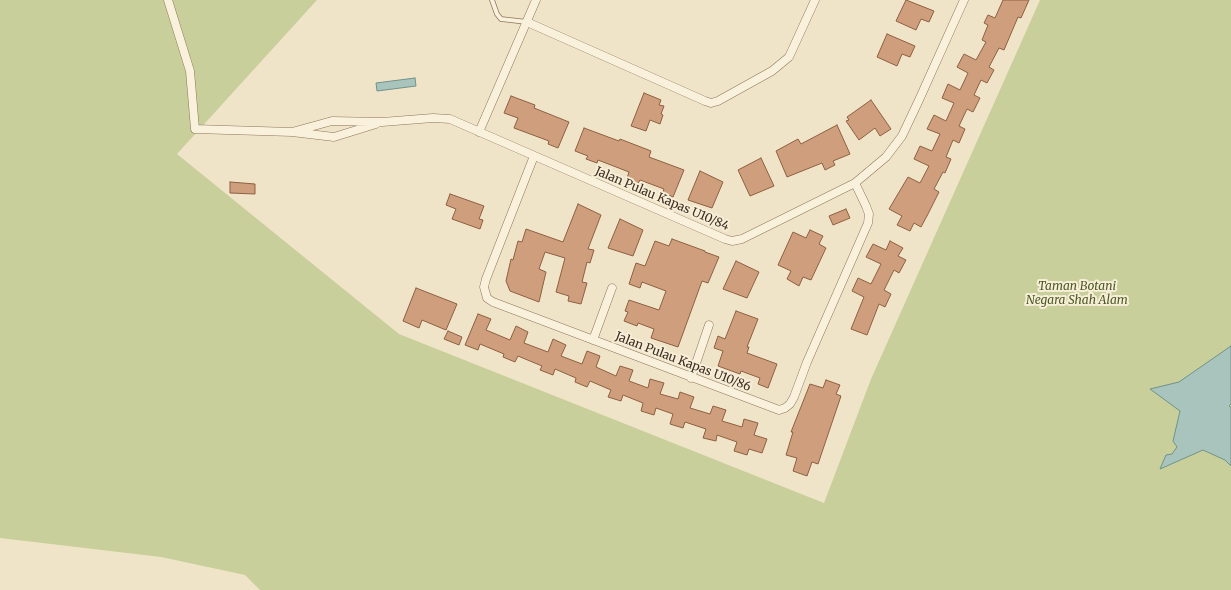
<!DOCTYPE html>
<html>
<head>
<meta charset="utf-8">
<style>
	body { margin:0 }
	canvas { display:block; background:#f0e4c8 }
</style>
</head>
<body>
<canvas width="1231" height="590"></canvas>
<script>
const g = document.querySelector('canvas').getContext('2d');
g.lineJoin = 'round';
function fillPath(path, color) { g.fillStyle = color; g.fill(path, 'evenodd'); }
const shape = rows => new Path2D(rows.map(r => 'M' + r).join(''));
function stroke(path, color, width, dash) { g.strokeStyle = color; g.lineWidth = width; g.lineCap = dash ? 'butt' : 'round'; g.setLineDash(dash || []); g.stroke(path); }
function drawText(font, color, halo, rows, align = 'center') {
  g.font = font + ' Merriweather,serif'; g.lineWidth = 4; g.setLineDash([]); g.textBaseline = 'middle'; g.strokeStyle = halo; g.fillStyle = color; for (const [text, x, y, turn = 0] of rows) {
    g.save(); g.translate(x, y); g.rotate((+turn || 0) * Math.PI / 180); g.textAlign = isNaN(turn) ? turn : align; if (halo) g.strokeText(text, 0, 0); g.fillText(text, 0, 0); g.restore();
  }
}
const green = shape([
	[0,0,317,0,177,154,399,334,824,503,871,379,1040,0,1231,0,1231,590,260,590,245,575,161,557,0,538]
]);
const water = shape([
	[415,78,416,86,377,91,376,83,415,78],
	[1231,346,1231,404,1229,406,1231,407,1231,466,1225,460,1203,450,1160,469,1166,455,1172,454,1177,447,1173,441,1180,411,1150,389,1179,382,1231,346]
]);
const building = shape([
	[906,0,934,11,929,22,921,19,916,30,896,21,906,0],
	[1003,0,1029,0,1021,18,1018,17,1004,50,999,48,989,67,994,70,987,83,981,80,974,95,980,98,973,112,967,109,959,126,965,129,959,143,953,140,946,157,951,159,945,173,943,172,934,189,939,192,928,214,921,227,914,223,910,231,897,225,902,216,889,209,908,177,920,183,929,166,914,159,920,146,932,151,940,134,927,129,934,115,946,121,954,103,942,98,948,84,960,90,968,73,957,67,964,54,976,60,986,42,982,40,988,25,984,23,988,15,995,18,1003,0],
	[887,34,915,46,910,57,902,54,897,66,877,57,887,34],
	[644,93,661,100,659,105,664,106,661,114,663,115,660,124,650,120,646,131,631,126,644,93],
	[511,96,535,105,534,108,569,122,558,148,548,144,549,141,514,128,518,118,504,113,511,96],
	[871,100,891,129,880,136,875,128,859,140,846,121,849,120,847,117,871,100],
	[837,125,850,154,833,161,835,165,825,170,822,163,787,177,776,151,798,139,801,144,837,125],
	[584,128,619,141,620,139,651,151,649,157,684,170,673,197,663,192,664,189,640,180,637,185,626,181,629,172,598,160,597,163,586,159,588,156,575,151,584,128],
	[761,158,774,186,750,196,738,170,761,158],
	[700,171,723,182,712,208,688,200,700,171],
	[230,182,255,184,255,194,230,193,230,182],
	[450,194,484,206,479,219,483,220,480,229,452,219,456,209,446,205,450,194],
	[578,204,601,215,588,249,594,250,590,263,587,262,582,282,587,283,581,304,568,301,569,296,556,292,565,258,545,252,539,269,546,272,539,302,510,291,506,281,511,259,513,260,518,241,522,242,526,229,563,242,578,204],
	[846,209,850,218,833,225,829,216,846,209],
	[620,219,643,230,633,256,608,248,620,219],
	[810,230,823,236,819,244,826,248,811,280,803,277,799,286,787,279,791,271,778,265,793,232,806,238,810,230],
	[672,239,705,251,705,252,719,257,708,283,702,281,678,347,651,338,654,329,638,323,637,326,624,321,628,312,625,311,629,300,659,310,666,291,642,282,640,288,629,284,636,263,645,266,655,241,669,246,672,239],
	[890,241,903,248,898,256,906,260,899,273,894,270,884,290,891,294,885,307,879,304,867,335,851,329,864,297,852,291,858,278,871,284,881,264,866,257,873,244,886,250,890,241],
	[736,261,759,272,747,298,723,289,736,261],
	[416,288,457,304,446,330,422,320,419,328,403,321,416,288],
	[736,311,758,319,747,347,749,347,747,353,777,364,768,388,758,384,760,378,741,371,740,374,718,366,723,351,714,348,718,336,725,339,736,311],
	[478,314,491,319,486,330,510,340,516,326,528,332,524,343,548,352,553,339,566,345,561,356,582,364,587,351,600,356,596,367,616,376,620,366,633,370,629,381,648,388,650,379,664,383,660,394,678,399,680,392,694,397,690,408,710,414,713,406,726,410,722,421,742,427,744,419,758,423,754,435,767,439,762,453,749,449,747,455,734,451,737,442,717,435,716,441,703,438,706,429,685,422,683,428,670,424,673,414,656,408,654,415,641,411,643,403,623,395,621,401,608,397,611,390,590,381,587,387,575,382,576,378,555,369,553,375,540,370,542,366,518,356,515,362,503,357,504,354,480,344,478,350,465,345,478,314],
	[448,331,462,337,459,345,444,339,448,331],
	[826,380,840,385,836,394,841,396,818,464,812,462,807,476,793,471,797,458,786,455,793,432,791,432,810,384,823,388,826,380]
]);
const lane = shape([
	[492,0,497,14,501,19,527,22]
]);
const street = shape([
	[168,0,190,71,195,129,292,132,334,137,376,124],
	[527,22,705,101,711,103,718,101,772,71,789,57,815,0],
	[292,132,332,121,382,122,433,118,450,119,725,239,732,241,742,239,855,183,886,157,902,136,919,100,964,0],
	[479,132,536,0],
	[534,156,486,279,484,287,487,298,493,302,779,410,785,408,790,404,794,397,807,362,868,223,869,214,866,206,855,183],
	[593,340,612,288],
	[691,378,709,325]
]);
const streetNames = [
	["Jalan Pulau Kapas U10/84",662,199,23],
	["Jalan Pulau Kapas U10/86",683,362,21]
];
const parkNames = [
	["Taman Botani",1077,287],
	["Negara Shah Alam",1077,301]
];
fillPath(green, '#c9cf9b');
fillPath(water, '#a9c4bc');
stroke(water, '#6f938a', 1);
fillPath(building, '#cf9f7d');
stroke(building, '#8d5f41', 1);
stroke(lane, '#8d765c', 5.5);
stroke(street, '#8d765c', 9);
stroke(lane, '#faf1dc', 4);
stroke(street, '#faf1dc', 8);
drawText('12px', '#3d2e20', '#f7eed8', streetNames);
drawText('italic 12px', '#4d5a26', '#f7eed8', parkNames);
</script>
</body>
</html>
